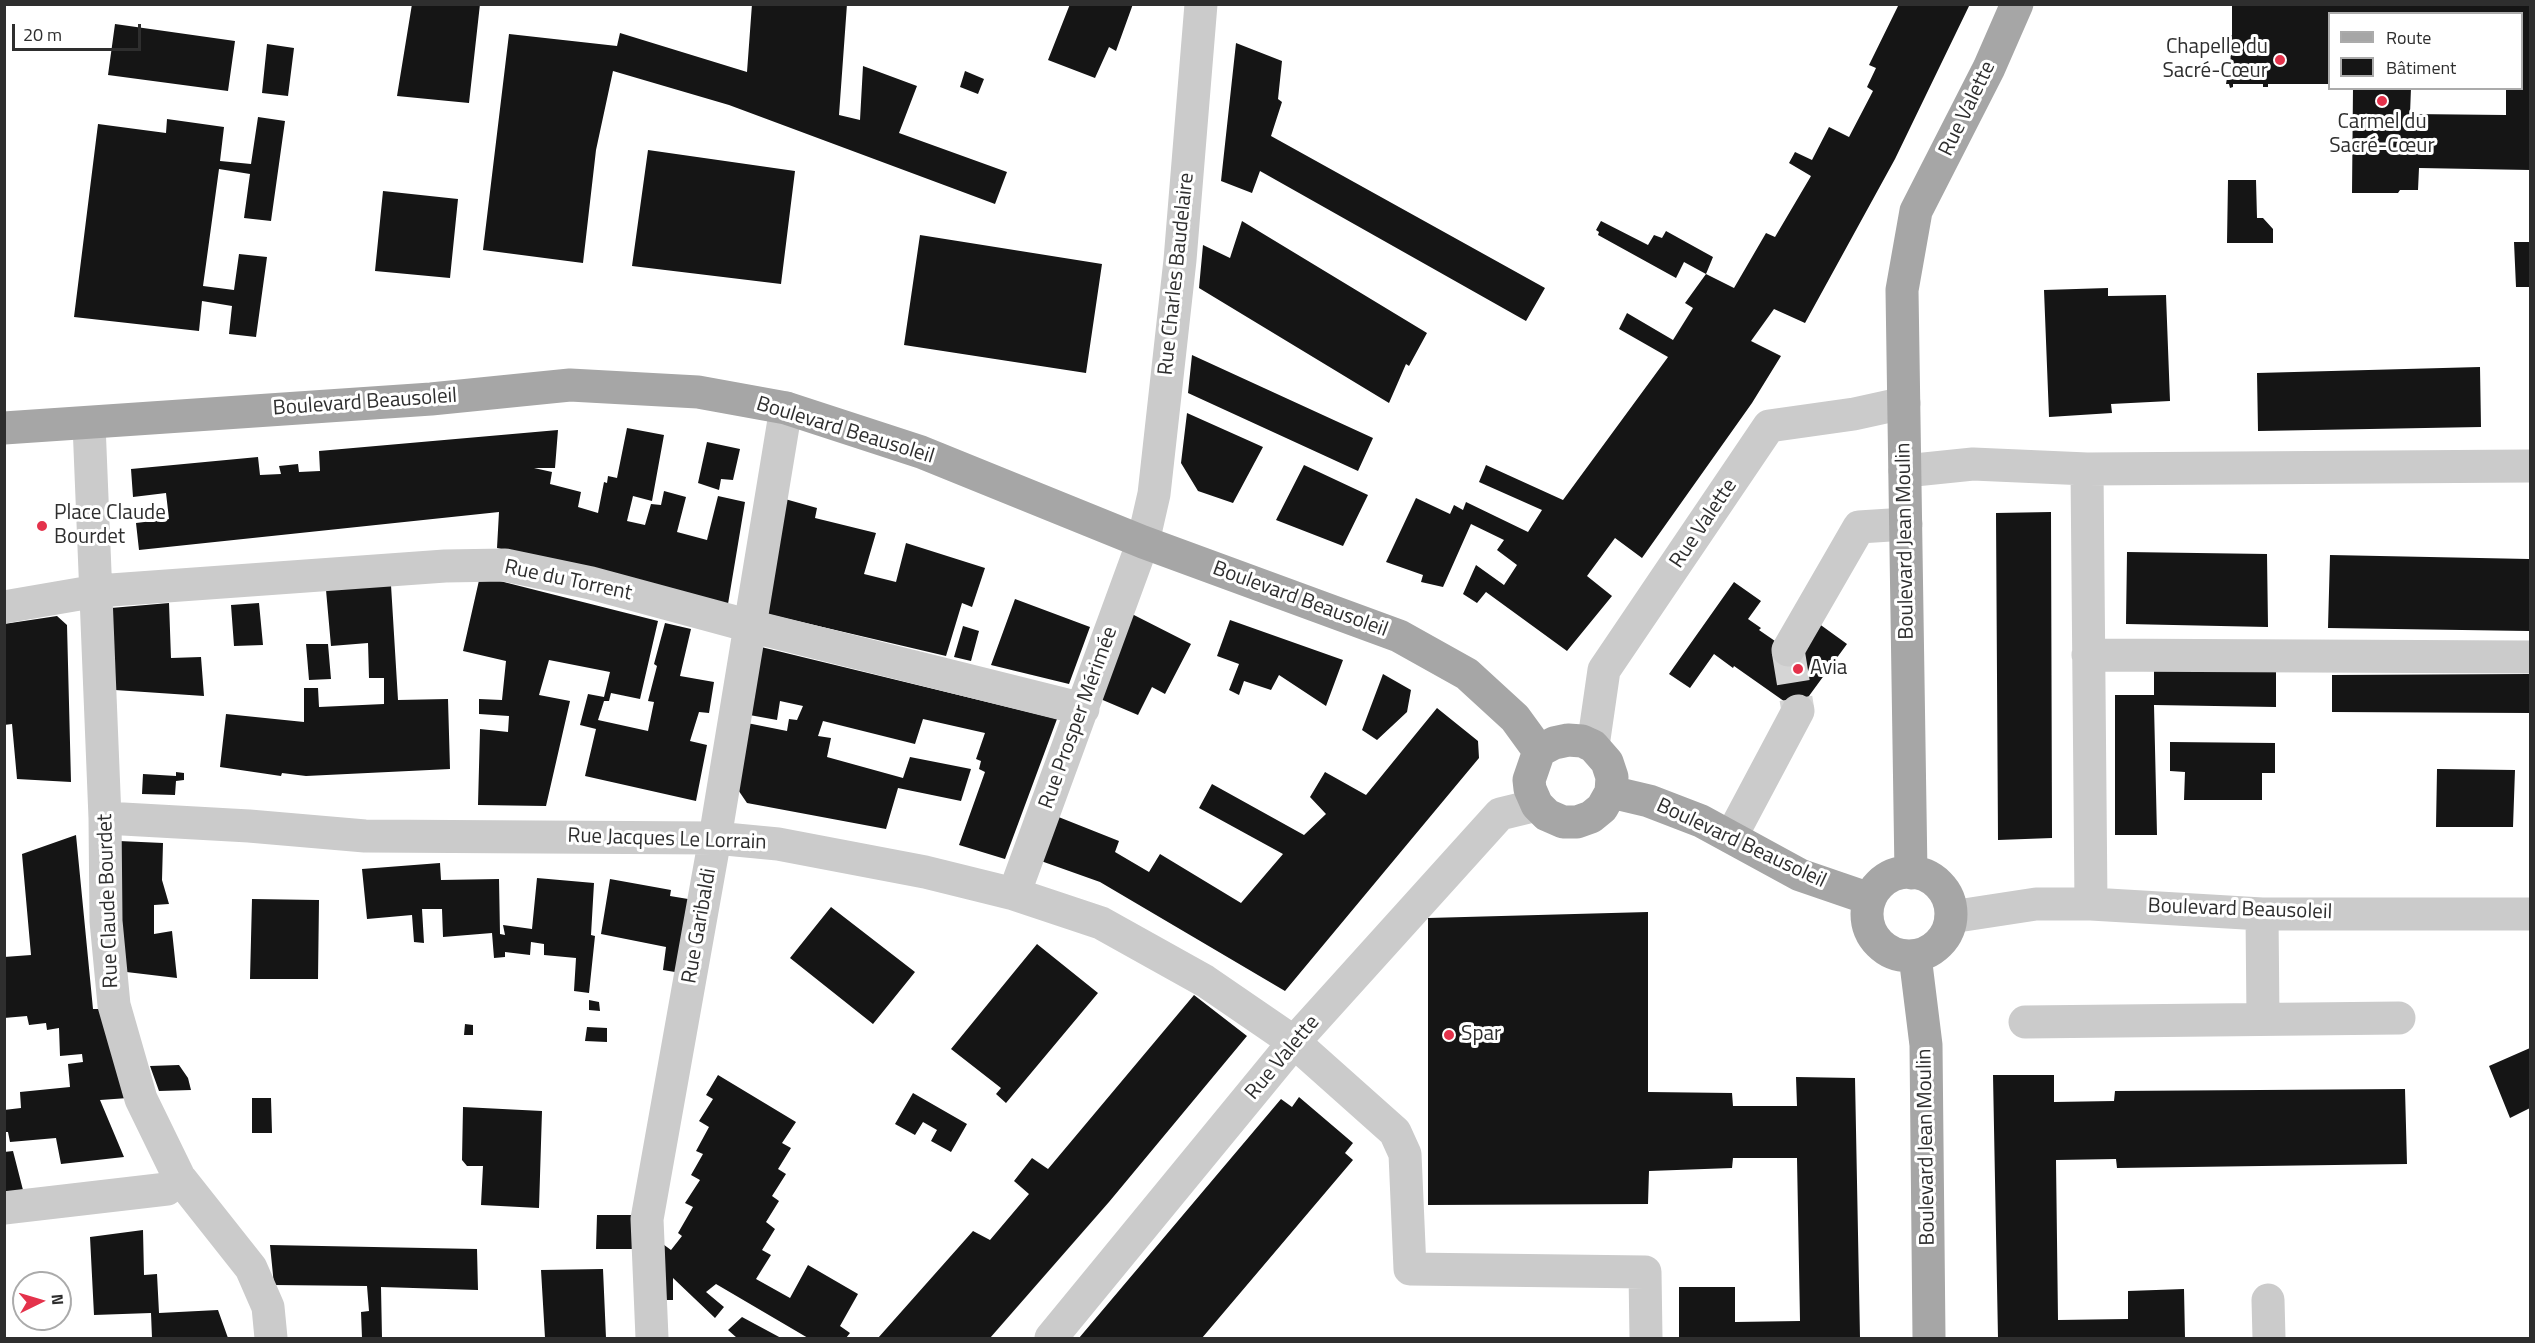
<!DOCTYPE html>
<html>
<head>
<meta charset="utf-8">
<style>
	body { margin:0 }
	#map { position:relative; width:2535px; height:1343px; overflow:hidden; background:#fff; font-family:"Titillium Web",sans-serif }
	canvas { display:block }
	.frame { position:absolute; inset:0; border:6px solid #2e2e2e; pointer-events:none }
	.legend { position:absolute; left:2328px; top:12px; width:195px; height:78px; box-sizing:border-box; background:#fff; border:2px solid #ababab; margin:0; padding:8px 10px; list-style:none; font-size:18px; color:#2e2e2e }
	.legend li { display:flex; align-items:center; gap:12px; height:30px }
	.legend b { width:30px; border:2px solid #ababab }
	.north { position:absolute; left:12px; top:1271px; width:60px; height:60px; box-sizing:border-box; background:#fff; border:2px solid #ababab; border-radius:50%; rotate:85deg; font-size:16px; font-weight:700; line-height:24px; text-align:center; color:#2e2e2e }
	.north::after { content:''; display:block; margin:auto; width:21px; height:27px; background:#e4324b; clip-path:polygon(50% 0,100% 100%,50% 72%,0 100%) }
	.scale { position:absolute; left:12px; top:24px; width:129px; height:27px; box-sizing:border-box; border:3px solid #2e2e2e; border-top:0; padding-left:8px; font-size:18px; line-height:21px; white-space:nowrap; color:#2e2e2e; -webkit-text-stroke:4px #fff; paint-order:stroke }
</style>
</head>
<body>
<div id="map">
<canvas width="2535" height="1343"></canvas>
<div class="frame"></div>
<ul class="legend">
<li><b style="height:8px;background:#a6a6a6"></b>Route</li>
<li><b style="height:16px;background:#151515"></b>Bâtiment</li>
</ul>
<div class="north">N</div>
<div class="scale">20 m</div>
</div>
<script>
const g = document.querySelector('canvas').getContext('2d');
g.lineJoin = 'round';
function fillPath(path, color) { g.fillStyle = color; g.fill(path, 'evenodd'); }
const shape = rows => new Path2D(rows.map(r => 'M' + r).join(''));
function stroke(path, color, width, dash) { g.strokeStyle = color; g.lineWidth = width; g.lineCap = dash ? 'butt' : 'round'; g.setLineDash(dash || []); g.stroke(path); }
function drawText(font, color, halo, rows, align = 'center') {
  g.font = font + ' "Titillium Web",sans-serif'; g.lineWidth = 6; g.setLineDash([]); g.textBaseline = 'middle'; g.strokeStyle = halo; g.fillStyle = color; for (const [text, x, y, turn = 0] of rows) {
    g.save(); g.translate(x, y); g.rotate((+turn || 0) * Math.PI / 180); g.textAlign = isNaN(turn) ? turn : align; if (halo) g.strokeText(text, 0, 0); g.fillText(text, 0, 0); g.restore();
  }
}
const building = shape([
	[412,4,480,4,469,103,397,96],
	[752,4,847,4,839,115,860,120,863,66,917,86,899,133,1007,172,995,204,729,105,613,71,596,150,583,263,483,250,509,34,617,46,620,33,747,72],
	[1070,4,1133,4,1116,51,1109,47,1095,78,1048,60],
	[1899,4,1970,4,1895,159,1805,323,1774,309,1751,341,1781,356,1752,403,1642,558,1615,538,1587,576,1612,596,1567,651,1486,592,1477,603,1463,594,1476,565,1504,585,1517,565,1497,550,1504,540,1471,524,1443,587,1421,582,1423,575,1386,562,1416,498,1450,514,1454,505,1463,510,1466,502,1528,532,1542,510,1479,482,1486,465,1563,500,1668,357,1619,329,1627,313,1673,340,1693,308,1685,303,1706,274,1684,262,1676,278,1598,235,1599,232,1596,230,1601,221,1648,245,1654,235,1662,238,1666,231,1713,257,1706,274,1734,288,1766,233,1775,237,1811,176,1789,163,1795,152,1812,160,1829,127,1849,137,1873,91,1867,87,1876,68,1869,65],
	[2232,4,2530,4,2530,170,2419,168,2418,190,2400,190,2398,193,2352,193,2353,88,2411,88,2410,114,2506,115,2506,88,2522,88,2522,14,2330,14,2330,84,2268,84,2268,87,2263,87,2263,84,2233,84,2233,87,2230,88,2229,84,2226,84,2227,78,2230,78,2231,42,2228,41,2227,37,2232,35],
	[115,24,235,41,228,91,108,75],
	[1236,43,1282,61,1278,99,1282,102,1271,136,1545,288,1526,321,1260,171,1252,193,1221,181],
	[267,44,294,48,288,96,262,93],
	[965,71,984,79,978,94,960,87],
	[258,117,285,121,271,221,244,218,250,174,219,169,203,286,234,290,239,254,267,257,256,337,229,334,232,306,202,301,199,331,74,317,98,124,166,133,167,119,224,127,220,161,251,164],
	[648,150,795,171,781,284,632,266],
	[2228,180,2256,180,2257,218,2263,218,2273,229,2273,243,2227,243],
	[383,191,458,199,450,278,375,271],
	[1242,221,1427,333,1409,366,1406,364,1389,403,1199,288,1203,245,1230,258],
	[920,235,1102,264,1086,373,904,345],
	[2514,242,2530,242,2530,287,2516,287],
	[2108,288,2108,296,2166,295,2170,401,2111,404,2112,413,2049,417,2044,290],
	[1192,355,1373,438,1358,471,1188,393],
	[2480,367,2481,427,2258,431,2257,373],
	[1187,413,1263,447,1233,503,1198,491,1181,463],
	[627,428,664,435,652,501,633,496,627,521,645,525,651,504,661,505,664,491,686,497,677,532,707,540,718,496,745,502,728,604,497,548,499,512,139,550,136,523,169,519,166,493,133,497,131,469,258,457,260,475,281,474,279,466,298,464,299,472,320,471,319,451,558,430,555,468,534,468,552,472,550,484,581,492,578,507,598,513,604,482,607,483,608,476,617,478],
	[707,442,740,449,733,480,721,479,719,490,698,483],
	[1304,465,1368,495,1343,546,1276,520],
	[785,499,817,508,815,518,876,533,864,574,896,582,906,543,985,568,972,607,962,603,946,656,763,613],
	[2051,512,2052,838,1998,840,1996,513],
	[2127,552,2267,554,2268,627,2126,624],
	[2330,555,2529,559,2529,631,2328,628],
	[480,576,658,621,640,699,611,693,609,701,604,701,598,720,648,731,654,702,648,701,657,666,654,664,665,623,691,629,680,676,714,682,709,713,699,712,690,741,707,745,696,801,585,776,596,729,580,725,588,694,604,697,610,672,549,660,539,695,570,701,546,806,478,805,480,729,508,732,509,716,479,714,479,699,502,700,506,661,463,651],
	[1734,582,1761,601,1748,619,1761,628,1759,630,1788,650,1811,618,1847,644,1798,711,1734,666,1733,668,1714,654,1690,688,1669,674],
	[391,585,398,700,448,699,450,769,306,776,282,773,281,776,220,767,226,714,304,722,304,688,318,688,319,707,384,704,384,678,369,678,368,643,331,646,326,590],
	[1015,599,1090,627,1069,684,991,665],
	[169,603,171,658,201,657,204,696,115,690,111,608],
	[259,603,263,645,234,646,231,605],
	[1130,613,1191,644,1165,694,1152,687,1138,715,1098,698],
	[57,616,67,625,71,782,17,779,12,724,4,725,4,624],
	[1230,620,1343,660,1326,706,1279,675,1271,690,1244,681,1239,695,1229,690,1239,664,1217,656],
	[963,626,979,631,971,661,954,657],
	[306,644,328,644,331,679,309,680],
	[757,646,1057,719,1005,859,959,845,985,772,979,769,981,761,976,759,985,733,923,719,915,744,823,721,818,736,831,738,827,757,903,778,910,757,971,769,961,801,898,788,886,829,747,803,732,781,742,722,787,731,789,719,797,720,803,706,780,701,777,720,744,714],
	[2154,668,2276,669,2276,707,2154,705,2157,835,2115,835,2115,695,2154,695],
	[1383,674,1411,690,1407,712,1377,740,1362,730],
	[2530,674,2530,713,2332,712,2332,675],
	[1437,708,1478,741,1479,758,1285,991,1100,882,1041,861,1056,816,1119,841,1115,852,1149,872,1160,854,1241,903,1283,854,1199,808,1212,784,1304,835,1326,814,1310,797,1325,772,1366,795],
	[2170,742,2275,743,2275,773,2262,773,2262,800,2184,800,2185,772,2170,771],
	[2437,769,2515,770,2513,827,2436,827],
	[176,772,184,773,184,780,176,781,175,795,142,794,143,774,176,776],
	[76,835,93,1009,99,1009,128,1098,100,1100,124,1157,61,1164,56,1138,10,1142,8,1132,4,1132,4,1110,21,1108,20,1092,70,1087,68,1064,83,1062,82,1054,60,1056,59,1028,47,1030,46,1023,29,1025,27,1016,4,1018,4,957,31,955,22,854],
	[119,841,163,843,162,880,169,904,154,905,154,934,172,931,177,978,118,971],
	[440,863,441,880,499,879,500,934,505,935,503,925,532,929,537,878,594,883,591,935,595,936,589,993,574,991,576,958,544,955,544,944,531,942,530,955,505,952,505,957,494,958,492,933,443,937,442,909,422,909,424,943,414,942,412,915,367,919,362,869],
	[610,879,671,890,670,896,700,901,687,974,663,970,666,947,601,934],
	[252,899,319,900,318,979,250,979],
	[831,907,915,972,873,1024,790,958],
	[1648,912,1648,1092,1732,1093,1733,1106,1797,1106,1796,1077,1855,1078,1860,1338,1679,1338,1679,1287,1735,1287,1735,1322,1800,1321,1797,1158,1733,1158,1732,1168,1649,1171,1648,1204,1428,1205,1428,918],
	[1037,944,1098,993,1006,1103,996,1094,1001,1088,951,1049],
	[1194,995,1247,1036,1109,1202,990,1338,878,1338,973,1231,990,1240,1029,1194,1014,1181,1032,1158,1048,1169],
	[589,1000,599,1002,600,1011,589,1010],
	[465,1024,473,1025,473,1035,464,1035],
	[587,1027,607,1028,607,1042,585,1041],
	[2530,1048,2530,1108,2510,1118,2489,1066],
	[179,1065,188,1078,191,1090,159,1091,150,1066],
	[718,1075,796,1122,782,1143,791,1148,778,1169,786,1174,772,1196,779,1201,766,1222,775,1229,762,1250,771,1255,756,1279,790,1298,808,1265,858,1294,840,1326,850,1333,846,1338,808,1338,716,1284,706,1292,724,1307,715,1318,673,1278,673,1300,655,1300,652,1236,671,1250,682,1236,678,1233,693,1207,685,1203,700,1180,691,1175,703,1154,696,1151,709,1127,699,1121,713,1099,706,1095],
	[1993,1075,2054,1075,2054,1102,2114,1101,2115,1091,2405,1089,2407,1164,2117,1168,2116,1159,2056,1160,2058,1320,2128,1319,2128,1291,2184,1289,2185,1338,1998,1338],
	[913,1093,967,1124,951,1152,931,1141,937,1130,923,1122,915,1135,895,1124],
	[1299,1097,1353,1143,1345,1153,1353,1160,1202,1338,1079,1338,1281,1099,1292,1107],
	[252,1098,271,1098,272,1133,252,1133],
	[463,1107,542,1111,539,1208,481,1205,483,1166,467,1166,462,1160],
	[13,1151,23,1190,4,1192,4,1152],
	[597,1215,643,1215,643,1249,596,1249],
	[143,1230,144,1275,157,1274,159,1313,218,1310,228,1338,152,1338,151,1313,94,1315,90,1237],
	[270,1245,477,1249,478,1290,381,1287,382,1338,362,1338,361,1312,369,1311,367,1286,274,1285],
	[603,1269,606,1338,545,1338,541,1270],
	[742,1317,781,1338,737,1338,728,1330]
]);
const minorTunnel = shape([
	[1788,650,1798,711]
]);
const minor = shape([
	[89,424,105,818,106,921,114,1005,141,1099,179,1177,251,1268,268,1307,271,1338],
	[2087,469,2091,904],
	[1905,471,1973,464,2087,469,2530,466],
	[4,607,97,591,445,566,505,565,591,583,750,626,1083,709],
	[1788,650,1859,527,1906,524],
	[2088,655,2530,657],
	[1593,746,1604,670,1769,426,1854,414,1904,403],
	[105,818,249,826,365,836,715,838,778,844,925,872,1014,894,1101,923,1205,981,1294,1042,1395,1132,1405,1154,1410,1269,1645,1272,1646,1338],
	[1731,837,1798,711],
	[1014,894,1143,542,1154,494,1180,260,1201,4],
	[2262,914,2263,1019],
	[1951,917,2036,904,2091,904,2262,914,2530,914],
	[2025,1022,2399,1018],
	[4,1208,167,1189,179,1177],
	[2268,1300,2269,1338],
	[652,1338,647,1219,715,838,786,408],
	[1051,1338,1294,1042,1500,814,1537,805]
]);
const major = shape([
	[4,428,431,399,570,385,698,392,786,408,921,452,1143,542,1399,636,1467,674,1515,718,1539,751],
	[1568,740,1582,741,1593,746,1607,762,1612,777,1611,792,1602,808,1591,817,1577,822,1563,822,1547,815,1537,805,1530,789,1529,780,1539,751,1554,743,1568,740],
	[1611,792,1649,801,1701,821,1800,875,1870,899],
	'1867 914a42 42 0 1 1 84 0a42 42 0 1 1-84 0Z',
	[1911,873,1902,290,1916,211,1989,68,2017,4],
	[1915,956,1926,1045,1929,1338]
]);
const markers = [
	[2280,60,6,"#e4324b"],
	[2382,101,6,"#e4324b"],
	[42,526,6,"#e4324b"],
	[1798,669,6,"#e4324b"],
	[1449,1035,6,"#e4324b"]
];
const poiNames = [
	["Chapelle du",2268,48,"right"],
	["Sacré-Cœur",2268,72,"right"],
	["Carmel du",2382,123,"center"],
	["Sacré-Cœur",2382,147,"center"],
	["Place Claude",54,514],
	["Bourdet",54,538],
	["Avia",1810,669],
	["Spar",1461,1035]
];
const streetNames = [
	["Rue Valette",1968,109,-64],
	["Rue Charles Baudelaire",1177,274,-84],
	["Boulevard Beausoleil",365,403,-4],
	["Boulevard Beausoleil",845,431,17],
	["Rue Valette",1704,524,-56],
	["Boulevard Jean Moulin",1906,541,-91],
	["Rue du Torrent",568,581,12],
	["Boulevard Beausoleil",1300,600,20],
	["Rue Prosper Mérimée",1079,718,-70],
	["Rue Jacques Le Lorrain",667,840,2],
	["Boulevard Beausoleil",1741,844,25],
	["Rue Claude Bourdet",109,901,-92],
	["Boulevard Beausoleil",2240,910,2],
	["Rue Garibaldi",700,926,-80],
	["Rue Valette",1283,1058,-50],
	["Boulevard Jean Moulin",1927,1147,-91]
];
fillPath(building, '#151515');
stroke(minorTunnel, '#d5d5d5', 33, [33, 16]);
stroke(minor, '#cbcbcb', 33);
stroke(major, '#a6a6a6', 33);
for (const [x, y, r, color] of markers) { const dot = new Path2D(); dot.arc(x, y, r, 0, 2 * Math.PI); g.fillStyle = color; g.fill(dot); stroke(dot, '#fff', 2); }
drawText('21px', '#2e2e2e', '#fff', poiNames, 'left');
drawText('21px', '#2e2e2e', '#fff', streetNames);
</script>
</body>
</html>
